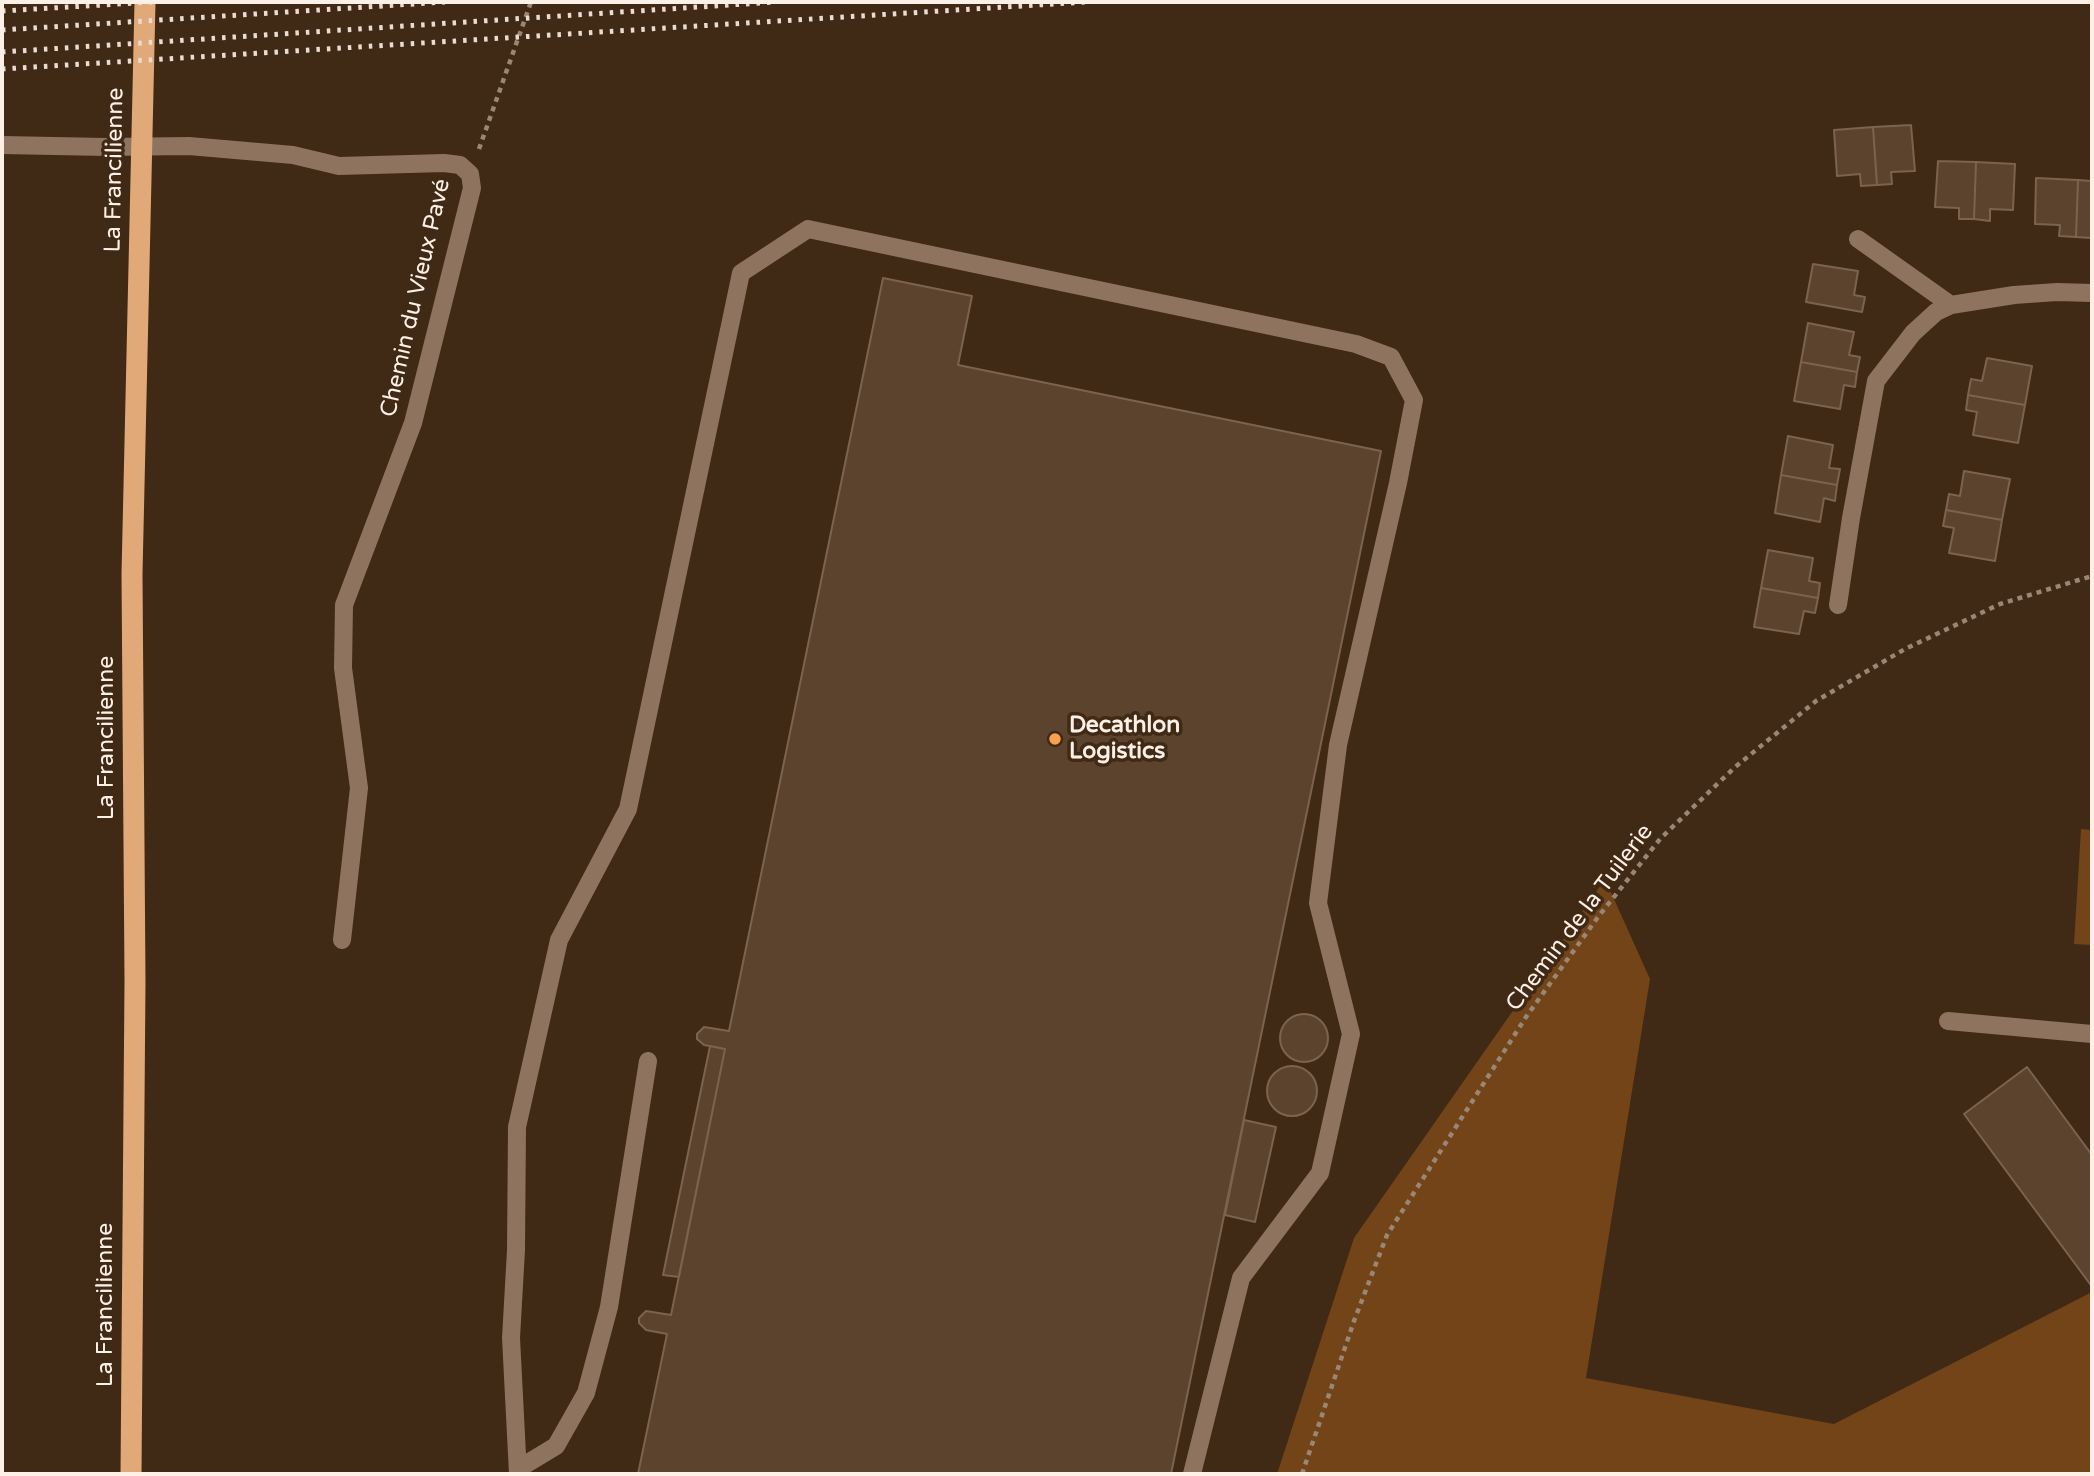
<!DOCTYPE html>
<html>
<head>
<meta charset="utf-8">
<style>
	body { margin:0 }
	#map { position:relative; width:2094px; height:1476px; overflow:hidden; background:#402915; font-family:"Varela Round",sans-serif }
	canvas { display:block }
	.frame { position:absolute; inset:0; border:4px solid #fdf0e7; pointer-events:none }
</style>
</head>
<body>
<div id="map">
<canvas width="2094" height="1476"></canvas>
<div class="frame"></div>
</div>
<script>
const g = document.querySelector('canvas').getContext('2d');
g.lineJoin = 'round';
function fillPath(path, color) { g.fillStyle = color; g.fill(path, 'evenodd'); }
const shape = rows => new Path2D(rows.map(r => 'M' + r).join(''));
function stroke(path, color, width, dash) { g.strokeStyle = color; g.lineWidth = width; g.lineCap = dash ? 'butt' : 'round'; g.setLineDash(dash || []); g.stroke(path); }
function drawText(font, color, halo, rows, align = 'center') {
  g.font = font + ' "Varela Round",sans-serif'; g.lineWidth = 7; g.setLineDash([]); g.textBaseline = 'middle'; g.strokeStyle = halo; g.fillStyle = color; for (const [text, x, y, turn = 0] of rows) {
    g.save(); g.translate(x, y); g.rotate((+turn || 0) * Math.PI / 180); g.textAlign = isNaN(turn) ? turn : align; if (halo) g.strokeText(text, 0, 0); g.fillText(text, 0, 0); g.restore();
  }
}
const green = shape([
	[2081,829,2092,830,2092,945,2074,944],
	[1605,879,1650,979,1586,1378,1834,1424,2092,1292,2092,1474,1277,1474,1354,1238]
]);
const building = shape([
	[1911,125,1915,171,1891,172,1892,184,1877,185,1873,127,1911,125],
	[1873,127,1877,185,1861,186,1860,174,1837,176,1834,130,1873,127],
	[1938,161,1976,162,1974,219,1959,219,1959,208,1935,207,1938,161],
	[1976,162,2015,164,2013,210,1990,209,1990,221,1974,219,1976,162],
	[2036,178,2078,180,2076,237,2059,236,2060,225,2035,224,2036,178],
	[2078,180,2092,181,2091,238,2076,237,2078,180],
	[1813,264,1858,271,1854,295,1865,297,1862,312,1806,302,1813,264],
	[883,278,972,296,958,365,1381,451,1171,1474,638,1474,667,1334,646,1330,639,1323,639,1318,646,1311,671,1315,725,1049,704,1045,697,1039,697,1034,704,1027,729,1031,883,278],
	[1808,323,1854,332,1849,355,1860,357,1857,372,1801,362,1808,323],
	[1987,358,2032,366,2025,405,1968,395,1971,379,1982,381,1987,358],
	[1801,362,1857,372,1855,387,1844,385,1840,409,1794,401,1801,362],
	[1968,395,2025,405,2018,443,1973,435,1977,412,1966,410,1968,395],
	[1788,436,1833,445,1829,468,1840,469,1837,485,1781,475,1788,436],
	[1964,471,2010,479,2002,520,1946,510,1949,494,1960,496,1964,471],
	[1781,475,1837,485,1835,501,1824,498,1820,522,1775,513,1781,475],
	[1946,510,2002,520,1995,561,1949,553,1954,528,1943,526,1946,510],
	[1768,550,1813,558,1809,581,1820,583,1818,598,1761,588,1768,550],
	[1761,588,1818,598,1815,613,1804,611,1799,634,1754,627,1761,588],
	'1280 1038a24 24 0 1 1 48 0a24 24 0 1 1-48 0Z',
	[710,1046,725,1049,679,1277,663,1275,710,1046],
	'1267 1091a25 25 0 1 1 50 0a25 25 0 1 1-50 0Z',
	[2027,1067,2092,1155,2092,1283,2090,1284,1964,1114,2027,1067],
	[1244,1120,1276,1127,1255,1222,1225,1215,1244,1120]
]);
const path = shape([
	[479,149,531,2],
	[1302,1474,1354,1321,1387,1235,1526,1017,1598,917,1660,839,1734,768,1816,701,1905,649,2000,604,2092,576]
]);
const minor = shape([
	[2,145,106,147,189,146,293,155,339,166,444,163,460,165,470,174,472,188,413,423,344,605,343,668,359,788,342,940],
	[1858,239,1951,305],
	[1838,605,1851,518,1876,381,1913,333,1936,312,1951,305,2014,295,2057,292,2092,293],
	[1948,1021,2092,1034],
	[518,1469,556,1446,586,1393,609,1307,648,1061],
	[518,1474,511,1338,516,1250,517,1127,559,940,628,809,741,273,808,229,1356,344,1391,357,1414,400,1398,483,1338,745,1318,903,1351,1034,1320,1173,1241,1278,1192,1474]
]);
const highway = shape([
	[131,1474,135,981,132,574,145,2]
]);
const rail = shape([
	[2,11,152,2],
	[2,30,445,2],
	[2,52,776,2],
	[2,69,1086,2]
]);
const markers = [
	[1055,739,7,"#f99f4d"]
];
const streetNames = [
	["La Francilienne",115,170,-89],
	["Chemin du Vieux Pavé",416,298,-77],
	["La Francilienne",107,738,-90],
	["Chemin de la Tuilerie",1580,918,-53],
	["La Francilienne",106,1305,-90]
];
const poiNames = [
	["Decathlon",1069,726],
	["Logistics",1069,752]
];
fillPath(green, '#724417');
fillPath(building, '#5b432e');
stroke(building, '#7d634e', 2);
stroke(path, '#988677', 4.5, [5, 5]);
stroke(minor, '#8e735e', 18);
stroke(highway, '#e1a878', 21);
stroke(rail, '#eadcd2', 5, [3.5, 7]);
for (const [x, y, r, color] of markers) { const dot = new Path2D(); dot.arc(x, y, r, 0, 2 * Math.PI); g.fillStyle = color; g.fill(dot); stroke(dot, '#402915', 2.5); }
drawText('23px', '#fdf0e7', '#402915', streetNames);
drawText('bold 23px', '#fdf0e7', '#402915', poiNames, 'left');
</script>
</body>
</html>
